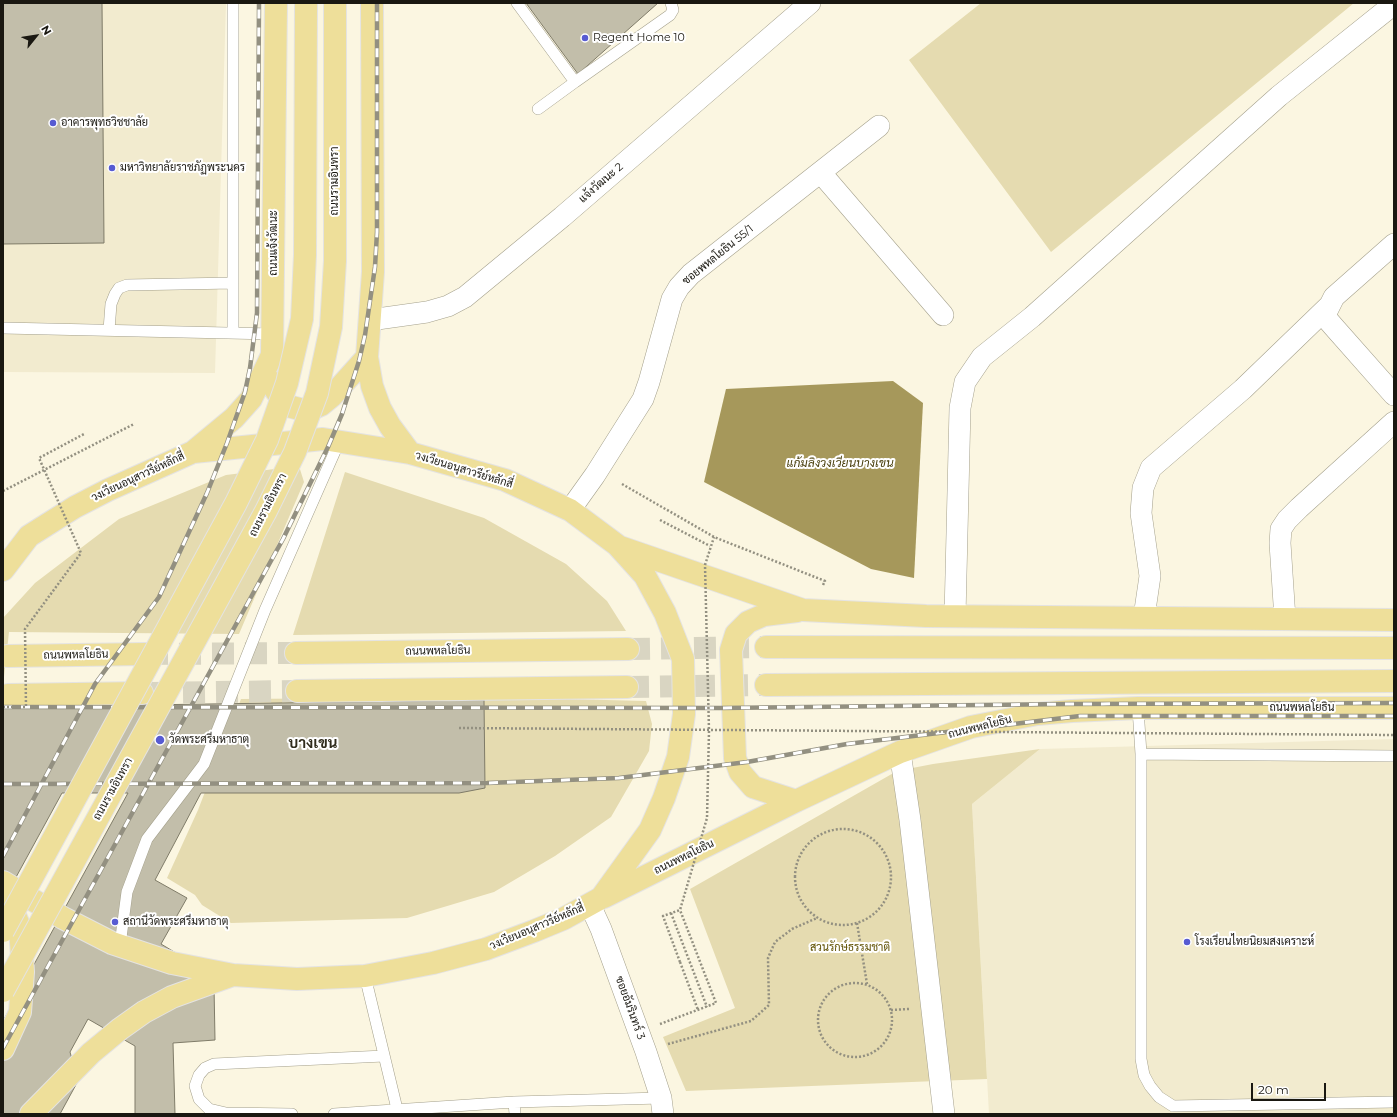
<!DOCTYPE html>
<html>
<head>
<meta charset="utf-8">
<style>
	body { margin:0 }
	#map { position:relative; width:1397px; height:1117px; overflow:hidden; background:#fbf6e1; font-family:Montserrat,sans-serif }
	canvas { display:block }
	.frame { position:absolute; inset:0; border:4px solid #1a1811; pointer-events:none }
	.north { position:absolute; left:16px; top:16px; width:40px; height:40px; -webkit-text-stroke:3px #fff; paint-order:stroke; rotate:60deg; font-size:11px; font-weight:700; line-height:16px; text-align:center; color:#1a1811 }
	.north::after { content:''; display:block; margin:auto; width:14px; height:18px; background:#1a1811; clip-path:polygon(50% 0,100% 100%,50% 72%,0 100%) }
	.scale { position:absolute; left:1251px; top:1083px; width:75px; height:18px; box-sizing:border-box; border:2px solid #1a1811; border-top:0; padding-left:5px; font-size:12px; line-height:14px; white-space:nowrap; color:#1a1811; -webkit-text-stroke:3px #fff; paint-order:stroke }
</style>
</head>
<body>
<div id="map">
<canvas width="1397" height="1117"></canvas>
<div class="frame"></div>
<div class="north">N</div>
<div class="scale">20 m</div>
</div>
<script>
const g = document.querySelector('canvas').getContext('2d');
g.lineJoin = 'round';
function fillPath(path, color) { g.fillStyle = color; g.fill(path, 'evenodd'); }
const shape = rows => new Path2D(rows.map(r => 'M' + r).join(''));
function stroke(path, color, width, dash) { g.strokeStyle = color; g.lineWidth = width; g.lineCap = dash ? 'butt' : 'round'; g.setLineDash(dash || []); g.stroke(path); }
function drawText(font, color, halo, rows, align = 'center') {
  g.font = font + ' Montserrat,Sarabun,sans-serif'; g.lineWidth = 4; g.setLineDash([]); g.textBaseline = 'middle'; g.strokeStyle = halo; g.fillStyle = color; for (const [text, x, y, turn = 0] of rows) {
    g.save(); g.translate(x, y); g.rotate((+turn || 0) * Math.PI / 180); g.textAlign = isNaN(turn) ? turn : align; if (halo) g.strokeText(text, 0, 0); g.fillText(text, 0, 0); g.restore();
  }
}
const built = shape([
	[3,3,226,3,215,373,3,372],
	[1394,739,1394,1114,989,1114,972,804,1040,749]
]);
const green = shape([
	[981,3,1354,3,1051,252,909,60],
	[299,466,304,482,239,634,9,632,3,686,3,618,35,583,119,519,226,475],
	[345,472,484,518,566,564,607,601,626,631,293,635],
	[485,697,646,701,652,724,649,751,611,817,555,856,494,892,407,918,231,923,202,905,195,895,167,878,198,810,241,699],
	[1040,749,972,804,987,1079,686,1091,663,1037,735,1008,690,889,897,771,933,764]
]);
const water = shape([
	[893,381,923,403,914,578,871,569,704,482,726,389]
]);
const building = shape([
	[3,3,102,3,104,243,3,244,3,3],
	[526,3,658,3,578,74,526,3],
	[484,700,485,788,459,793,201,793,155,880,187,898,161,944,211,974,214,986,215,1040,173,1043,175,1114,135,1114,135,1046,88,1019,70,1052,78,1081,60,1114,3,1114,3,1021,128,793,62,793,3,901,3,707,484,700]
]);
const primaryTunnel = shape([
	[628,649,766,647],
	[146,654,296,653],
	[627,687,766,685],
	[150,693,297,691]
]);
const path = shape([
	[622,484,714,537,825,581,823,585],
	[3,491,134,424],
	[660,520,710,546],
	'795 877a48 48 0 1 1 96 0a48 48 0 1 1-96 0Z',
	[671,913,707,1007],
	[857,923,867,984],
	[680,962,698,1010],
	'818 1020a37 37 0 1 1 74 0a37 37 0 1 1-74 0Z',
	[891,1010,909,1009],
	[660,1024,716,1003,680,910],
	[668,1044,751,1021,769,1005,768,958,775,942,792,929,817,918]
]);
const service = shape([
	[517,3,575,82,670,15,673,10,671,3],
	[538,109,575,82],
	[3,328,273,334],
	[109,330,111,304,115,294,119,288,127,285,233,283],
	[233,333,233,3],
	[1138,708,1141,754,1141,1059,1144,1075,1150,1086,1159,1097,1173,1106,1394,1102],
	[1141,754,1394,756],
	[120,945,127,892,147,839,204,764,265,610,339,442],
	[365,976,397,1109],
	[514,1102,515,1114],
	[292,1114,226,1113,209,1109,199,1099,195,1086,199,1075,205,1068,214,1064,384,1056],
	[334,1114,514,1102,661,1098]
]);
const minor = shape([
	[821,173,943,315],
	[1394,244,1334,297,1326,313,1327,319,1333,326,1394,395],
	[370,320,427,312,448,306,465,297,562,217,810,3],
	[570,510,595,475,643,399,649,382,672,299,679,287,691,274,879,126],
	[955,616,960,408,965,382,982,357,1032,317,1279,96,1394,4],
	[1144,617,1150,576,1141,513,1143,488,1151,468,1243,389,1329,306],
	[1285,619,1280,543,1281,529,1287,520,1299,508,1394,422],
	[900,752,910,820,944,1114],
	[590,905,601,929,646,1052,661,1098,663,1114]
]);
const primary = shape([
	[372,3,373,272,367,357,372,386,380,408,390,426,410,453],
	[275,383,276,391,288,406,307,411,321,405,332,396,367,357],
	[193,452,234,418,251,399,272,355,276,3],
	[620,547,803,610,926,616,1394,620],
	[3,570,29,536,75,507,108,490,193,452,323,439,410,453,505,480,570,510,617,545,645,576,665,613,683,659,684,714,678,757,664,798,650,830,601,898,563,919,534,931,486,949,433,963,365,976,297,979,233,975,172,963,112,943,63,918,3,882],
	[766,647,1394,648],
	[296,653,628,649],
	[7,656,146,654],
	[766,685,1394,681],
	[297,691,627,687],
	[8,695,142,693],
	[796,801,753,787,740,772,735,758,731,650,736,634,748,622,764,615,797,611],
	[604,897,796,801,900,752,971,727,1037,714,1072,711,1138,708,1394,708],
	[3,1049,20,1012,23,972,20,927,7,897],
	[31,1114,91,1053,120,1029,144,1012,172,997,233,975]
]);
const rail = shape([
	[3,707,721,708,1069,704,1394,703],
	[3,784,487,783,619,778,747,762,847,744,1080,716,1394,716],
	[3,856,95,684,159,597,207,493,227,443,245,392,250,368,257,313,259,3],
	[3,1048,283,539,328,447,342,414,359,361,365,335,375,267,377,232,377,3]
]);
const pathBridge = shape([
	[3,707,26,707,25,629,81,553,39,458,84,434],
	[459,728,1394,735],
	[680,962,663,916,680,910,707,818,709,731,705,565,714,537]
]);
const primaryBridge = shape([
	[3,931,236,503,267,440,287,383,302,319,305,255,306,3],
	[3,991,266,511,295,452,317,393,331,327,335,261,335,3]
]);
const markers = [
	[585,38,4,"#575bd2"],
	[53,123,4,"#575bd2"],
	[112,168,4,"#575bd2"],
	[160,740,5,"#575bd2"],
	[115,922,4,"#575bd2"],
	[1187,942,4,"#575bd2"]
];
const poiNames = [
	["Regent Home 10",593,38],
	["อาคารพุทธวิชชาลัย",61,123],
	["มหาวิทยาลัยราชภัฏพระนคร",120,168],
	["วัดพระศรีมหาธาตุ",169,740],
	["สถานีวัดพระศรีมหาธาตุ",123,922],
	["โรงเรียนไทยนิยมสงเคราะห์",1195,942]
];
const streetNames = [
	["ถนนรามอินทรา",335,181,-90],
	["แจ้งวัฒนะ 2",601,183,-41],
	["ถนนแจ้งวัฒนะ",274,243,-90],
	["ซอยพหลโยธิน 55/1",718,255,-39],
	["วงเวียนอนุสาวรีย์หลักสี่",464,470,17],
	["วงเวียนอนุสาวรีย์หลักสี่",138,477,-25],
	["ถนนรามอินทรา",268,505,-63],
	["ถนนพหลโยธิน",438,651,-1],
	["ถนนพหลโยธิน",76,655,-1],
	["ถนนพหลโยธิน",1302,708],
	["ถนนพหลโยธิน",980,727,-14],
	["ถนนรามอินทรา",113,789,-61],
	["ถนนพหลโยธิน",684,857,-26],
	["วงเวียนอนุสาวรีย์หลักสี่",537,927,-23],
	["ซอยอัมรินทร์ 3",630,1008,70]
];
const parkNames = [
	["สวนรักษ์ธรรมชาติ",850,948]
];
const waterNames = [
	["แก้มลิงวงเวียนบางเขน",840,463]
];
const districtNames = [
	["บางเขน",313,744]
];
fillPath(built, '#f2ebcf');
fillPath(green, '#e5dbb0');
fillPath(water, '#a6985b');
fillPath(building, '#c2beaa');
stroke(building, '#7f7b68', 1);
stroke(primaryTunnel, '#d9d5c2', 22, [22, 11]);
stroke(service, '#a4a08c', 12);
stroke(minor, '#a4a08c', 22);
stroke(primary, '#e4e3e2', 24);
stroke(path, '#939081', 2.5, [2, 2]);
stroke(service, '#fff', 11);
stroke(minor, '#fff', 21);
stroke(primary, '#eedf9a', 22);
stroke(rail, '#939081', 4.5);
stroke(rail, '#fff', 3, [9]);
stroke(primaryBridge, '#e4e3e2', 24, []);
stroke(pathBridge, '#939081', 2.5, [2, 2]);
stroke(primaryBridge, '#eedf9a', 22);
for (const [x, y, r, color] of markers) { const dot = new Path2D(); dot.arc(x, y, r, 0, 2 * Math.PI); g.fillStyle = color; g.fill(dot); stroke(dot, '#fff', 1.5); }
drawText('11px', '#1a1811', '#fff', poiNames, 'left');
drawText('11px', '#1a1811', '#fff', streetNames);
drawText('11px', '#5f5000', '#fff', parkNames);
drawText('italic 12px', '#4b410f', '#fff', waterNames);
drawText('bold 15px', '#302c1c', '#fff', districtNames);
</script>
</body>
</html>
